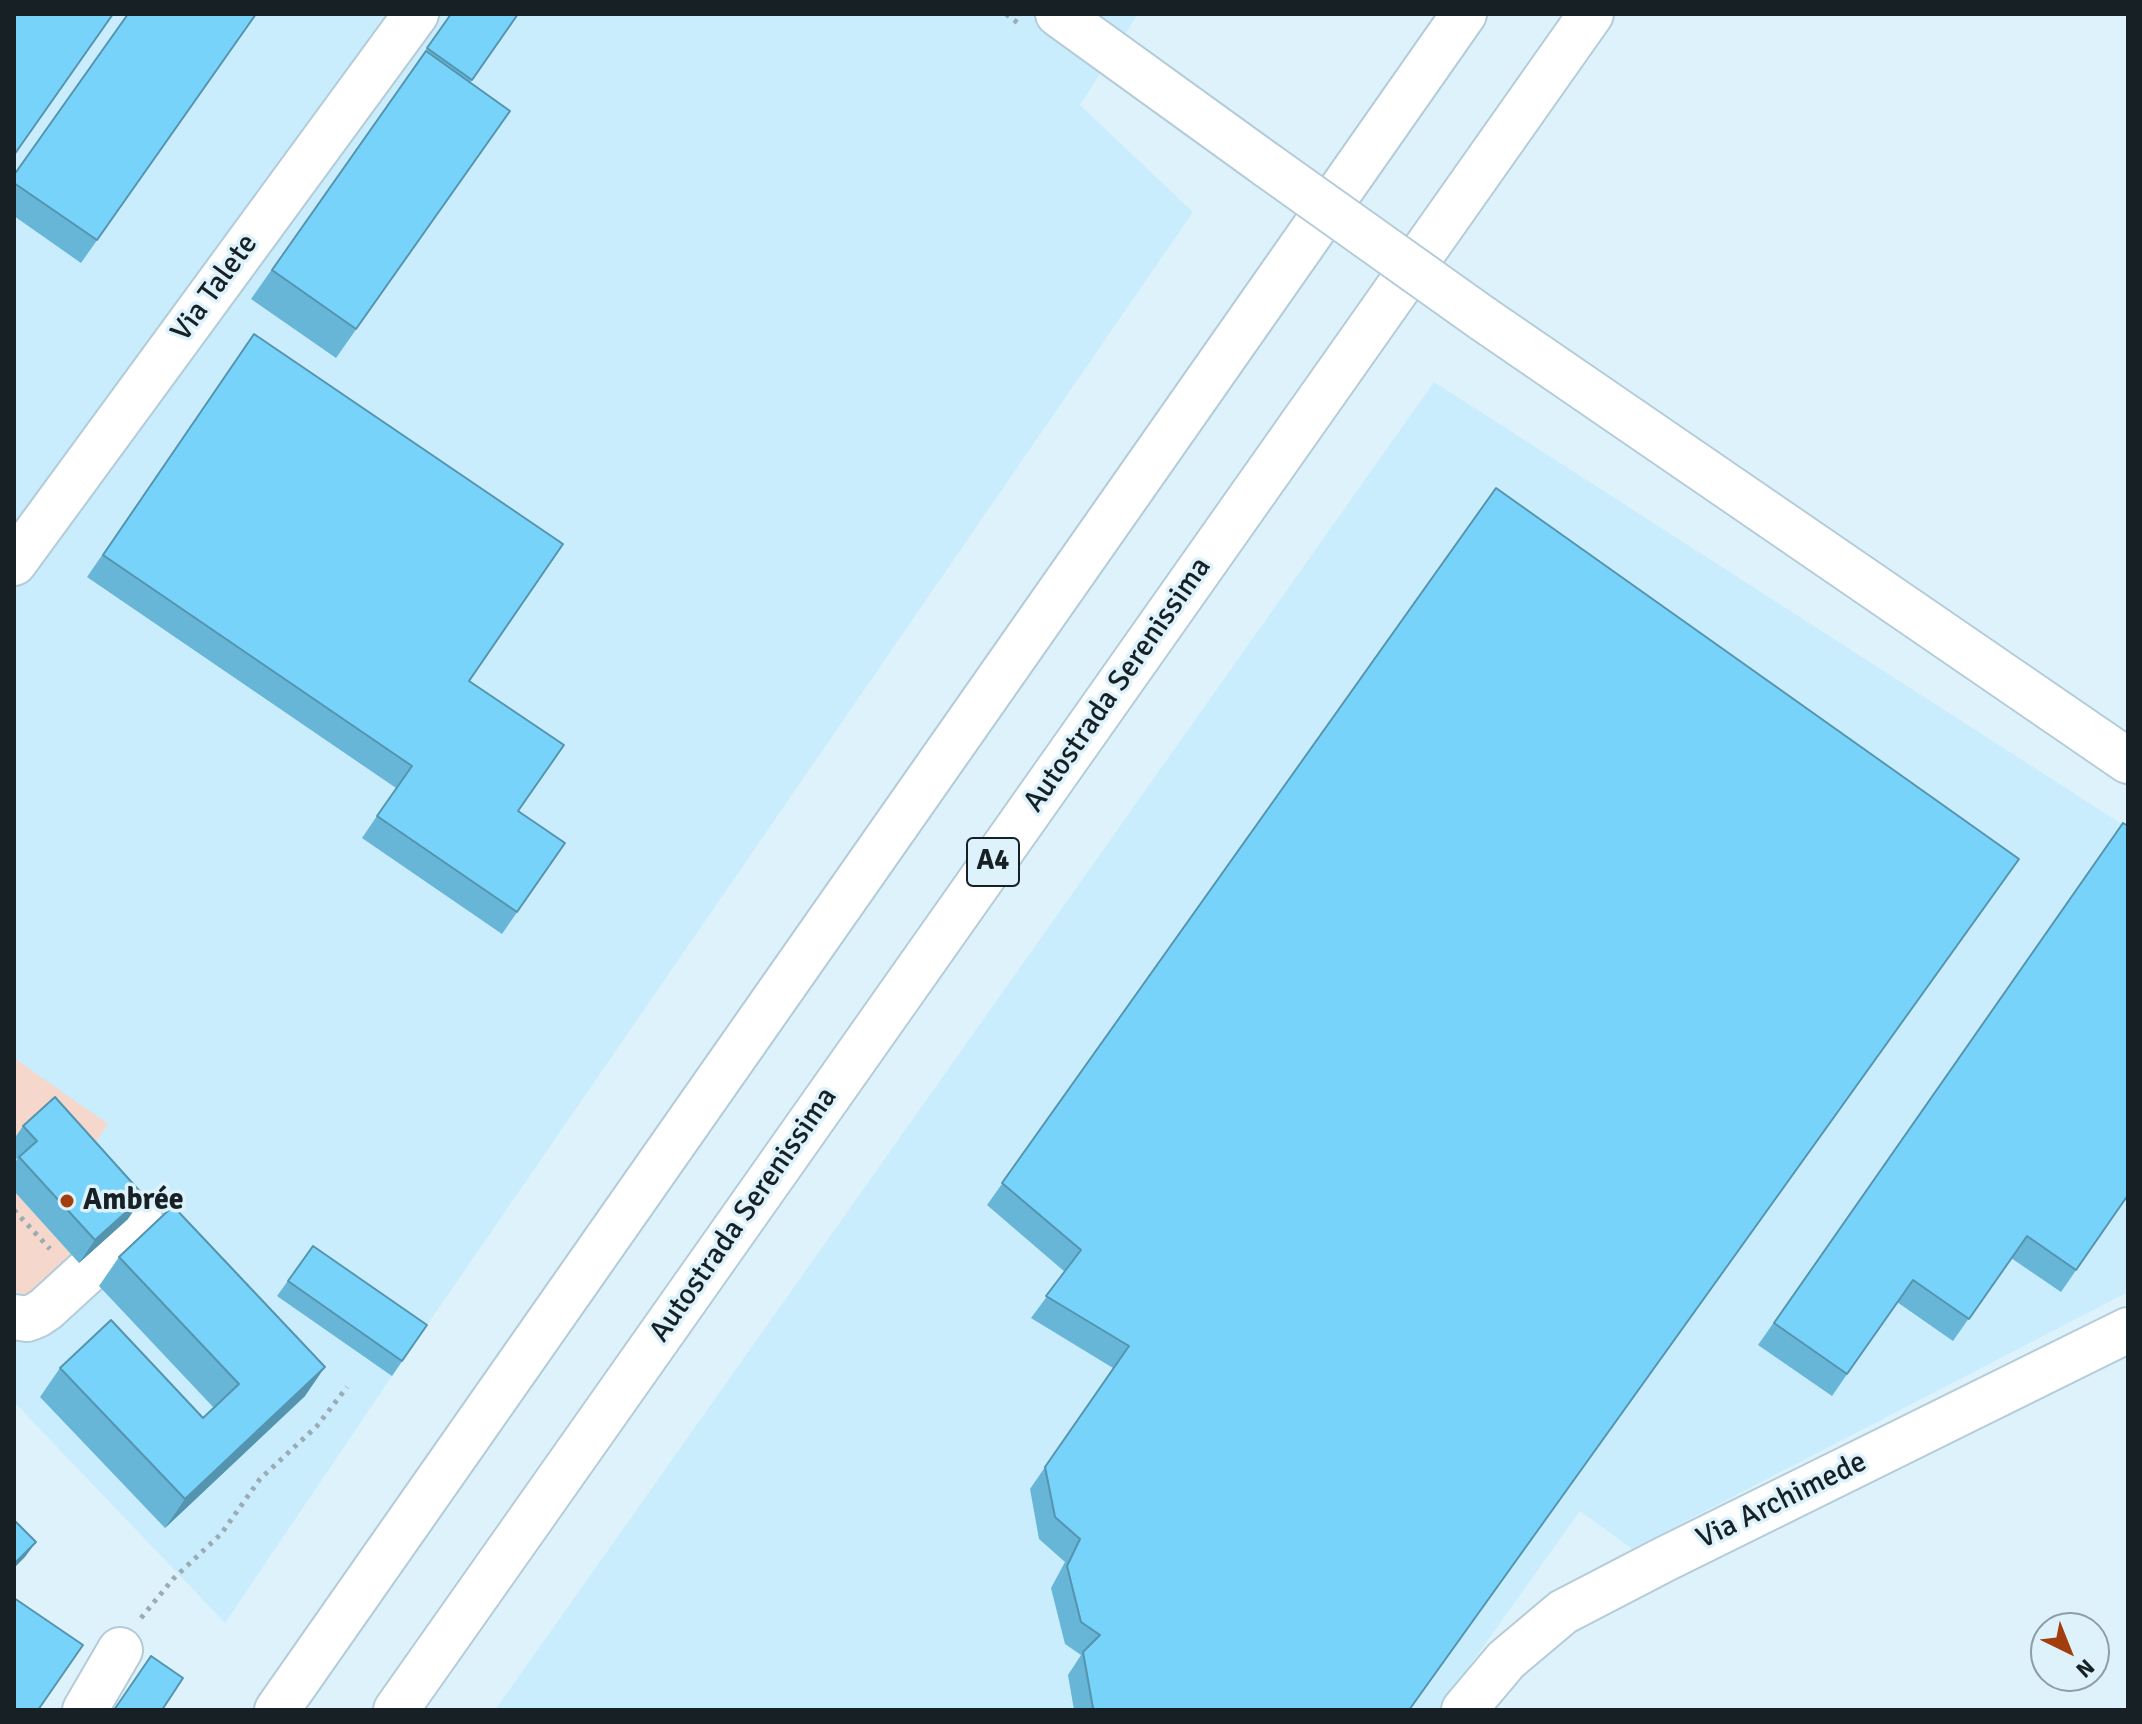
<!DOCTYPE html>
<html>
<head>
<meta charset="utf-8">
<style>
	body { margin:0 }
	#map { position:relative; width:2142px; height:1724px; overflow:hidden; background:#def2fc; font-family:Signika,sans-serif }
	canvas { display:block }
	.frame { position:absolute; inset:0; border:16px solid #172125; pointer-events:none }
	.north { position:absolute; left:2030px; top:1612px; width:80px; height:80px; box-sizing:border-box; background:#def2fc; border:2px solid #8e9ea6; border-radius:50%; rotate:137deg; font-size:22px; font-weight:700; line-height:32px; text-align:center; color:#172125 }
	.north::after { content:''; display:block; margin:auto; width:28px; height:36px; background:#a23d0e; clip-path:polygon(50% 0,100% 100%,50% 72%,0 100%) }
</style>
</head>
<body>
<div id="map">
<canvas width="2142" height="1724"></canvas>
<div class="frame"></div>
<div class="north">N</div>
</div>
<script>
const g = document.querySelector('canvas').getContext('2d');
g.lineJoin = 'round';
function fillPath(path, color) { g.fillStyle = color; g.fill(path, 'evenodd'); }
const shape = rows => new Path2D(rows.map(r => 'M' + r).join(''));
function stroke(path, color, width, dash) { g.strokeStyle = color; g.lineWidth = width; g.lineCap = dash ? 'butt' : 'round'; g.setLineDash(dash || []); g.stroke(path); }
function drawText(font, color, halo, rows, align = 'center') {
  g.font = font + ' Signika,sans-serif'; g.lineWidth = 7; g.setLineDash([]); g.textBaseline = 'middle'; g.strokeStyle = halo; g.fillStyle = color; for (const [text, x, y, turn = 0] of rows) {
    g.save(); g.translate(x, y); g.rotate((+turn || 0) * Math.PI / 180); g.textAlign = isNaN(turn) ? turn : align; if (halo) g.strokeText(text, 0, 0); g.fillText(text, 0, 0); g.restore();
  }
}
const built = shape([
	[14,14,1138,14,1080,105,1193,212,392,1376,225,1623,14,1402],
	[1434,382,2128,828,2128,1292,1632,1549,1580,1511,1438,1710,495,1710]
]);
const green = shape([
	[14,1058,108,1124,80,1165,14,1142],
	[14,1191,75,1258,31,1295,23,1295,14,1290]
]);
const path = shape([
	[1006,14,1018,23],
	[14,1210,50,1249],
	[141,1618,173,1579,221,1534,260,1479,317,1426,347,1387]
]);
const minor = shape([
	[1058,14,1267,165],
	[1482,318,2128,761],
	[14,563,416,14],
	[14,1317,27,1319,37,1315,46,1309,141,1222],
	[85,1710,120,1650],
	[1464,1710,1506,1660,1563,1612,1665,1559,2128,1330]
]);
const highway = shape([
	[277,1710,1464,14],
	[396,1710,1591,14]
]);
const minorBridge = shape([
	[1267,165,1482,318]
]);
const wall = shape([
	[256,14,81,263,14,216,14,175],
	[451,14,518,14,470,83,510,111,336,358,251,299],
	[254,334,518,811,565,843,502,934,362,838,396,788,87,577],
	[1496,488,1409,1710,1074,1710,1068,1675,1081,1655,1065,1644,1051,1588,1065,1562,1039,1539,1030,1489,1113,1368,1031,1318,1065,1272,987,1205],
	[2123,823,2128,826,2128,1199,2126,1198,2061,1292,2011,1258,1953,1341,1897,1302,1832,1396,1758,1345],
	[23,1126,128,1219,79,1263,14,1191,14,1164,17,1159,14,1156,14,1139],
	[313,1246,427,1325,392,1376,277,1296],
	[119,1257,305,1396,165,1528,40,1397,60,1368,203,1418,214,1408,99,1286]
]);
const shadedWall = shape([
	[144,1196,128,1219,79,1263,95,1240],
	[325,1367,305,1396,165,1528,185,1499],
	[36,1542,25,1557,14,1568,14,1564]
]);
const building = shape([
	[14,14,113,14,14,155,14,14],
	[128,14,256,14,97,240,14,183,14,175,128,14],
	[451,14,518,14,472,80,427,48,451,14],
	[426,51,510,111,356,329,272,270,426,51],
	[254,334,563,544,469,681,564,745,518,811,565,843,517,912,377,816,412,766,103,555,254,334],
	[1496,488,2019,859,1409,1710,1096,1710,1093,1708,1083,1652,1100,1635,1081,1622,1067,1566,1080,1539,1055,1517,1045,1467,1129,1346,1046,1296,1081,1250,1002,1183,1496,488],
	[2123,823,2128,826,2128,1195,2076,1270,2027,1236,1969,1319,1913,1280,1847,1374,1774,1323,2123,823],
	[55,1097,144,1196,95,1240,19,1157,37,1141,23,1126,55,1097],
	[173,1206,325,1367,185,1499,60,1368,111,1320,203,1418,239,1384,119,1257,173,1206],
	[313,1246,427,1325,402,1361,288,1281,313,1246],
	[14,1520,36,1542,14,1564,14,1520],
	[14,1598,83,1645,38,1710,14,1710,14,1598],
	[151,1656,183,1678,162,1710,114,1710,151,1656]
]);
const markers = [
	[67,1201,8,"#a23d0e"]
];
const shields = [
	[993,862,52]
];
const shieldNames = [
	["A4",993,862]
];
const streetNames = [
	["Via Talete",215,288,-54],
	["Autostrada Serenissima",1118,685,-55],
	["Autostrada Serenissima",744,1215,-55],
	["Via Archimede",1782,1501,-26]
];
const poiNames = [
	["Ambrée",83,1201]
];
fillPath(built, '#caedfd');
fillPath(green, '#f5d7cc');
stroke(minor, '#b3ccd8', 48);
stroke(highway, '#b3ccd8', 48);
stroke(path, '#9cacb4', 5, [4, 6]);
stroke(minor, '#fff', 44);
stroke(highway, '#fff', 44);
stroke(minorBridge, '#b3ccd8', 48, []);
stroke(minorBridge, '#fff', 44);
fillPath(wall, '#67b5d7');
fillPath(shadedWall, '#5494af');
fillPath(building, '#78d3fa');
stroke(building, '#5494af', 2);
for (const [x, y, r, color] of markers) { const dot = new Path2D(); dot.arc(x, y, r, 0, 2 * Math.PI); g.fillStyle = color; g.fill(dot); stroke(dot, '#def2fc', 3); }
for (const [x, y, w] of shields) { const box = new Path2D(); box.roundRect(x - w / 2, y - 24, w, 48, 6); g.fillStyle = '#def2fc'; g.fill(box); stroke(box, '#172125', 2); }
drawText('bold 28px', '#172125', null, shieldNames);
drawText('30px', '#172125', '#def2fc', streetNames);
drawText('bold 30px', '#172125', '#def2fc', poiNames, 'left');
</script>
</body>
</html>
